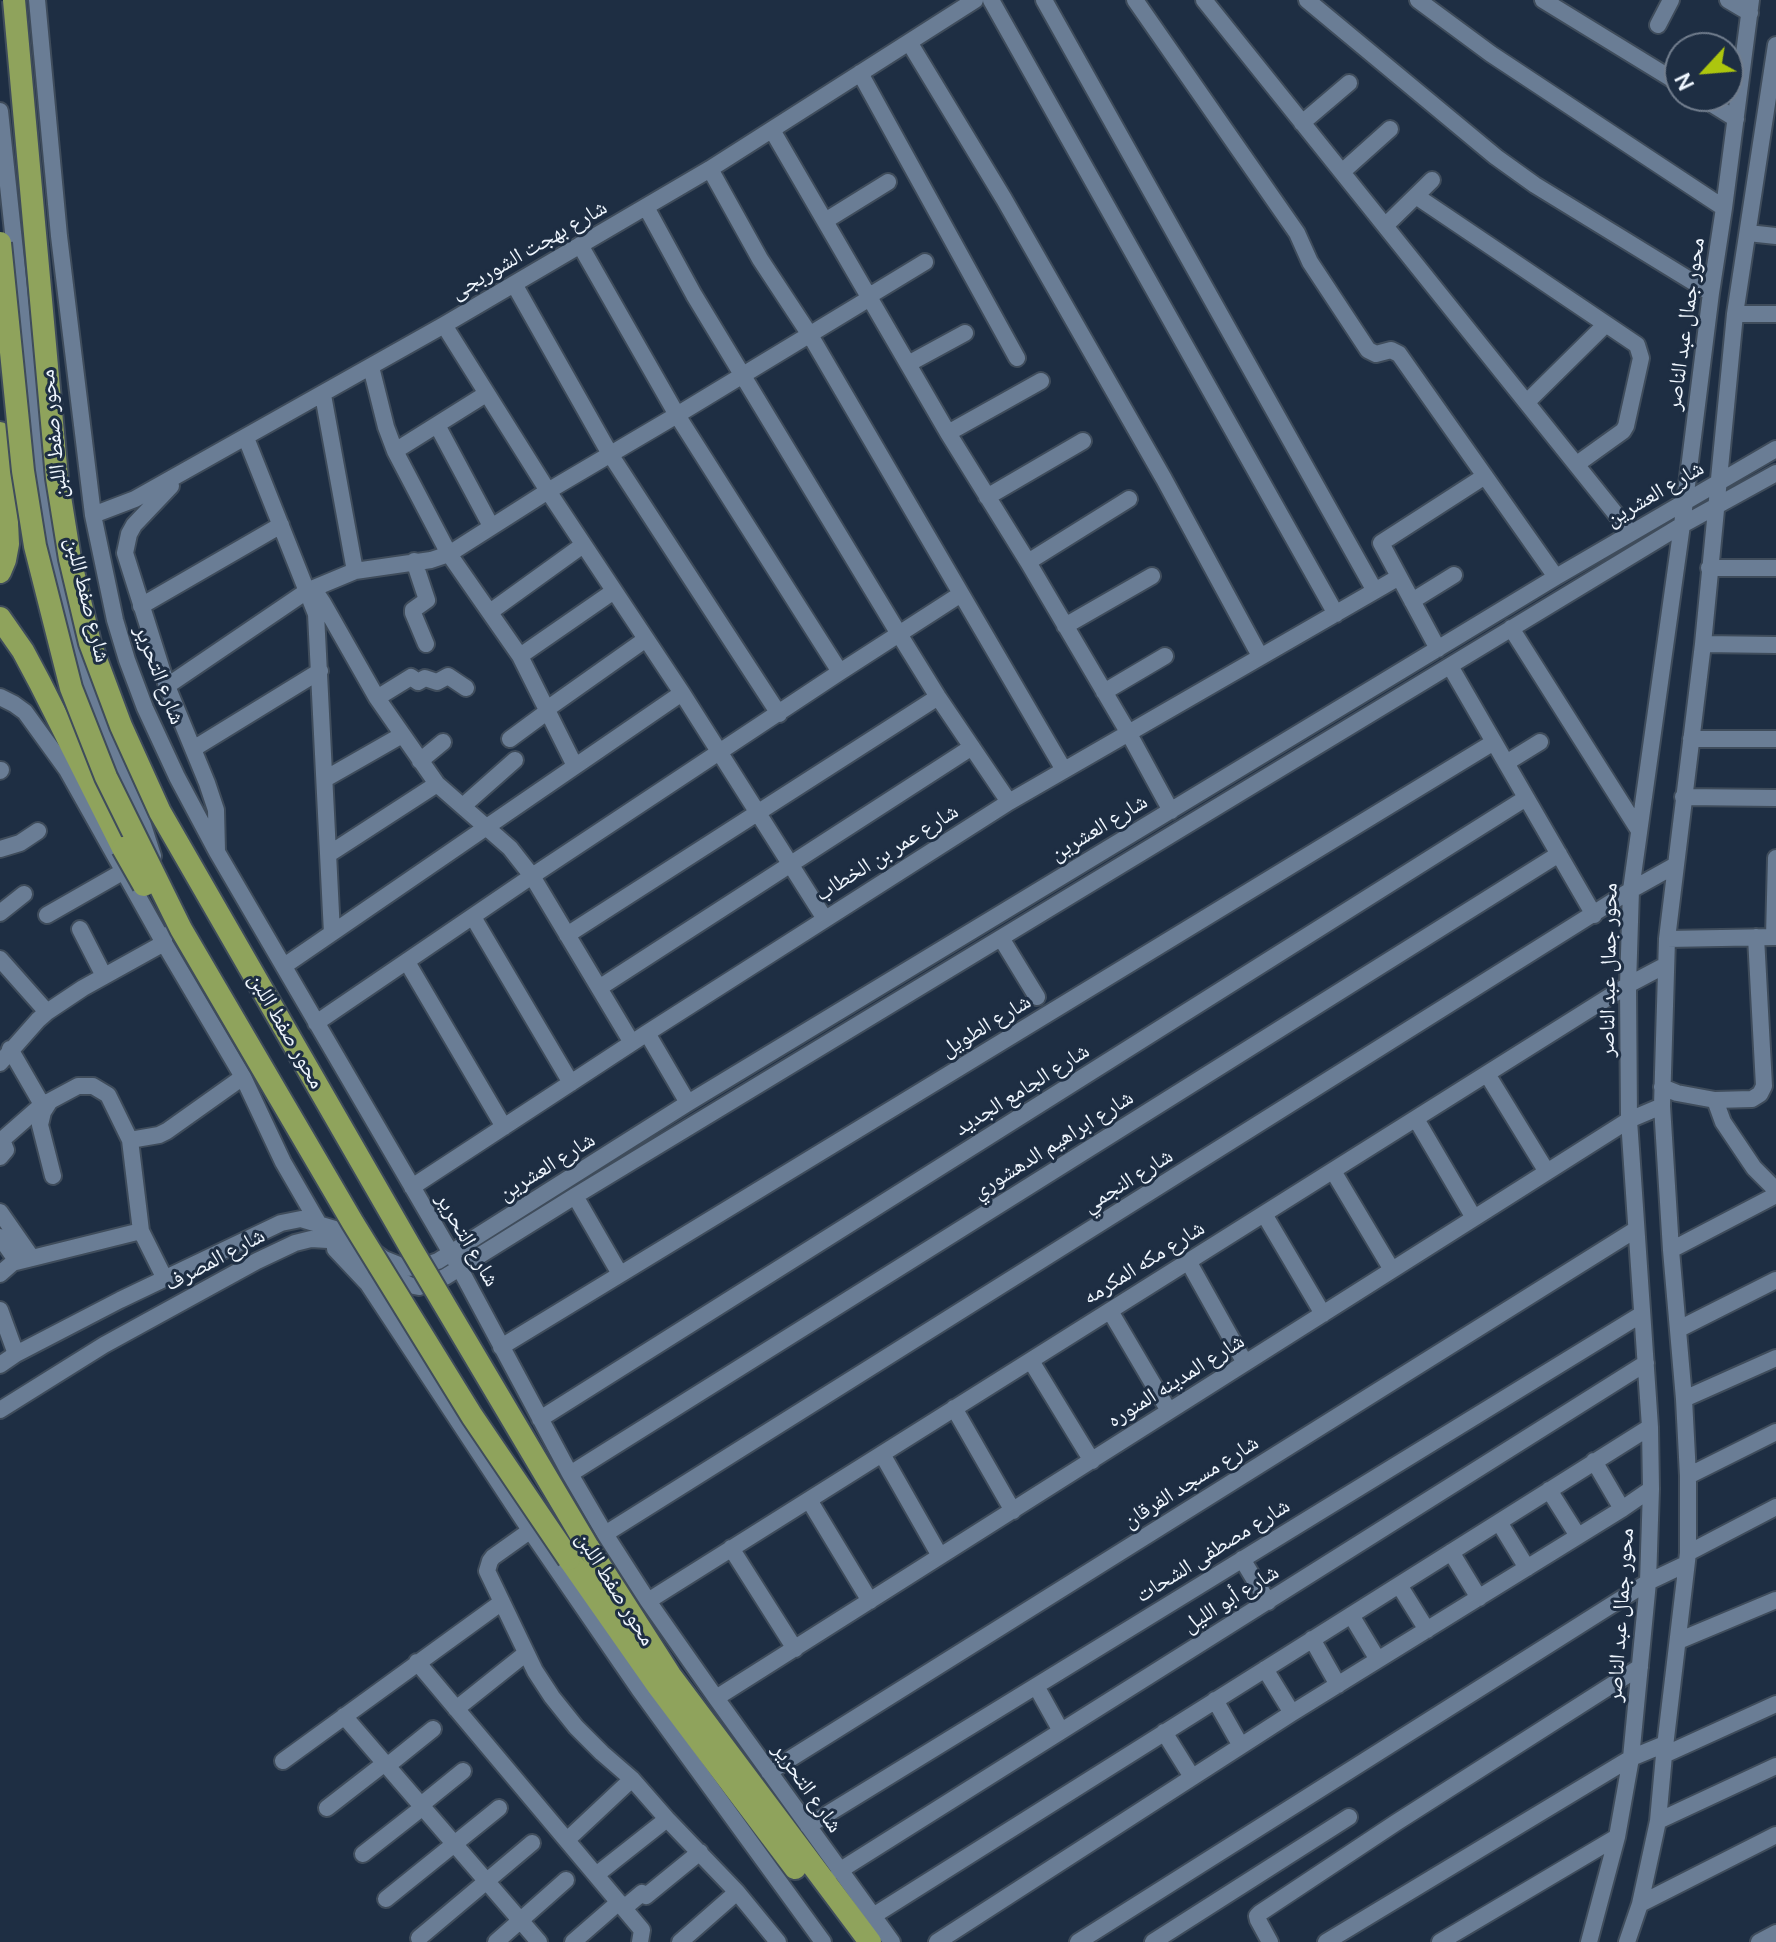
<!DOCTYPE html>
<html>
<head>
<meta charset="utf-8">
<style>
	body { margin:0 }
	#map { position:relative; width:1776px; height:1942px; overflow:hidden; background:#1e2e43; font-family:Manrope,sans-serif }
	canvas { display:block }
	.north { position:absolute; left:1664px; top:32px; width:80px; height:80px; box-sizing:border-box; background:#1e2e43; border:2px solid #727e8e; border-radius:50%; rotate:244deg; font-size:22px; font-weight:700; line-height:32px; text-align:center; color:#eff6fe }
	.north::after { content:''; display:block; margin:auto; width:28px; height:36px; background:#adc60e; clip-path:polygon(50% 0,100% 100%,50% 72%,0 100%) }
</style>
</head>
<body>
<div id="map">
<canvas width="1776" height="1942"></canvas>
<div class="north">N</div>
</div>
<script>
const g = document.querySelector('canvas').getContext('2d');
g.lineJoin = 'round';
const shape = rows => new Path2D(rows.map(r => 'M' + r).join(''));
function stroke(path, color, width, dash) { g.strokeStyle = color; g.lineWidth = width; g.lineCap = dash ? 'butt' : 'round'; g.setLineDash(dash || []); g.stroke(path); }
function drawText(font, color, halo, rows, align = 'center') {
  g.font = font + ' Manrope,"Noto Naskh Arabic",sans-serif'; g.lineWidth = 6; g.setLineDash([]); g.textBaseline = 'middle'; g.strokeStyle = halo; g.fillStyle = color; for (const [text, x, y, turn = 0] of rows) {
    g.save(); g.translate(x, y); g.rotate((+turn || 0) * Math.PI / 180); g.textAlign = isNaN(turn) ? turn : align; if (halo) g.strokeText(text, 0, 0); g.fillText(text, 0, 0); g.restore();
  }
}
const minor = shape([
	[37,0,59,236,93,515,115,620,127,660,145,708,177,777,217,852,459,1267,570,1474,605,1534,648,1601,716,1698,892,1942],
	[991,0,1336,614],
	[1044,0,1375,591],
	[1135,0,1297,233,1310,262,1368,350,1376,354,1391,350,1399,354,1556,577],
	[1204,0,1631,533],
	[1307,0,1496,157,1535,185,1711,293],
	[1418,0,1491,54,1724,208],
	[1543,0,1680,84],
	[1728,0,1750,13],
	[1658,25,1671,0],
	[909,42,1004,199,1164,479,1260,656],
	[860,73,1017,358],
	[1699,96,1736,119],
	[0,111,42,502,53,560,66,619,83,676,102,733,142,822,153,856],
	[1302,123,1349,83],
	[772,130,948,433,1028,562,1128,732,1171,811],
	[710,169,760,259,810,335,1064,770],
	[1342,172,1390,129],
	[1416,196,1637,345,1641,358,1626,426,1623,431,1577,464],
	[646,207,694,295,899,634,938,697,1009,802],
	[825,221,888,182],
	[1385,226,1432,180],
	[1748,233,1776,236],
	[580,245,677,415,840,672],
	[514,284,610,454,779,714],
	[869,296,925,262],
	[1735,314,1776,314],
	[444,325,548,491,682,693,825,919],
	[908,364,965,333],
	[371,367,386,427,395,451,449,554,520,656,575,766],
	[323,395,355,571],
	[1527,402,1606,324],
	[437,425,491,526],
	[948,433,1041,381],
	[246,438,316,614,332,933],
	[395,451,486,394],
	[171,486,134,525,129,534,125,553,167,686,207,783,216,810,217,851],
	[987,497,1083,441],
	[93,515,135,499,444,325,710,169,975,0],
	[414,561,427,600,413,610,413,613,426,644],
	[1028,562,1129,499],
	[1709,568,1776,568],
	[307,591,319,597,323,603,377,698,437,784,510,848,532,876,632,1043],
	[1412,601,1454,575],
	[141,606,281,525],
	[490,612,583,545],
	[1065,626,1152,576],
	[1511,628,1638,829],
	[1703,644,1776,645],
	[1438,649,1381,543,1485,476],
	[520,656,614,591],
	[1450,666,1594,915],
	[167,686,307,591,355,571,431,560,449,554,548,491,677,415,870,298],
	[1104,692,1165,656],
	[0,697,14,704,25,712,67,770,164,943,243,1077,283,1162,320,1226],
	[377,698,411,677,418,682,425,678,437,682,448,676,466,688],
	[547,709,646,639],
	[510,739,548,711],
	[1691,739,1776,739],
	[193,749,320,671],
	[420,761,443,742],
	[1506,763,1540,742],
	[0,771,1,770],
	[325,779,402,735],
	[1683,797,1776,798],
	[463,806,515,760],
	[0,849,20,843,38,831],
	[329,854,437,784],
	[0,913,24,894],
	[47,915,124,871],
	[473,917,571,1083],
	[80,929,104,976],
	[567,935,938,697],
	[1774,937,1776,858],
	[1001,938,1037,997],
	[1667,939,1776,937],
	[0,959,47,1012],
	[407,962,504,1127],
	[284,966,682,693],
	[599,988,972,747],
	[316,1023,532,876,840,672,961,594],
	[647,1033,688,1103],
	[10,1049,40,1101,44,1103,50,1101,78,1086,93,1086,108,1095,130,1140,159,1135,167,1131,243,1077],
	[0,1063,38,1020,47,1012,83,988,164,943,164,935],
	[1487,1074,1547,1172],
	[1662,1087,1677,1093,1715,1100,1723,1122,1754,1168,1776,1190],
	[1715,1100,1752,1099,1760,1094,1764,1086,1756,937],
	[50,1101,43,1112,40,1125,53,1176],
	[1416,1119,1474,1218],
	[130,1140,141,1231,165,1279],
	[0,1157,6,1150,2,1140,44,1103],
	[1333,1171,1392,1270],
	[412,1187,647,1033,1009,802,1399,577],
	[575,1196,620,1274],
	[0,1212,32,1258],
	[1264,1214,1323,1314],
	[0,1237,16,1260,0,1274],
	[335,1249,368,1284,530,1530,639,1689,823,1942],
	[1671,1250,1776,1195],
	[1188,1261,1245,1363],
	[16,1262,141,1231],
	[0,1310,16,1354],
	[1110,1311,1169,1411],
	[1679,1329,1776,1280],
	[501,1347,1494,742],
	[1031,1361,1092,1461],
	[0,1365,16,1354,120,1300,281,1223,301,1219,338,1230,362,1243,384,1259,406,1268,421,1267,438,1261,688,1103,1556,577,1776,449],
	[1684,1399,1776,1358],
	[954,1408,1013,1511],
	[0,1410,104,1345,257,1261,295,1243,311,1239,328,1240,342,1246,381,1271,409,1285,419,1287,445,1277,575,1196,1682,525,1776,473],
	[540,1419,1526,798],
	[882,1454,940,1556],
	[1594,1461,1622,1509],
	[570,1474,1559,854],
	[1688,1476,1776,1432],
	[1549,1490,1578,1536],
	[809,1500,870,1601],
	[1499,1522,1527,1568],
	[538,1525,493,1557,490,1561,487,1571,535,1671,552,1697,576,1727,602,1753,632,1779,667,1819,737,1892,778,1942],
	[605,1534,1631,890,1674,866],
	[731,1548,795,1649],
	[1451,1552,1479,1598],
	[1688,1553,1776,1507],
	[1242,1559,1268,1602],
	[1399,1585,1427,1630],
	[648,1601,1628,985,1664,966],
	[1351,1615,1378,1660],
	[1312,1639,1338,1685],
	[1678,1641,1776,1600],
	[417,1662,642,1930,640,1942],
	[1265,1669,1292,1713],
	[1036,1686,1061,1731],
	[716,1698,1629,1120,1662,1106],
	[1215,1700,1241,1746],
	[456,1709,525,1654],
	[344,1716,539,1942],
	[1164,1732,1192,1777],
	[1664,1755,1776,1704],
	[283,1761,502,1602],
	[387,1766,433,1729],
	[769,1772,1635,1230],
	[421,1805,463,1771],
	[327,1808,385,1763],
	[1658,1821,1776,1766],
	[808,1826,1642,1314],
	[567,1840,632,1779],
	[363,1854,423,1807],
	[839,1871,1646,1363],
	[596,1875,667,1819],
	[386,1899,499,1808],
	[1640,1904,1776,1835],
	[624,1908,642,1893,646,1896,700,1852],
	[873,1916,1650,1427],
	[419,1938,532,1843],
	[496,1942,566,1880],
	[573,1942,619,1902],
	[680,1942,737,1892],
	[937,1942,1292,1713,1622,1509,1651,1489],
	[1078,1942,1648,1582,1686,1564],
	[1153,1942,1349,1817],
	[1270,1942,1258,1920,1257,1916,1260,1913,1397,1822,1640,1667],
	[1326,1942,1631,1758,1665,1744],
	[1440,1942,1617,1837],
	[1589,1942,1617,1837,1631,1758,1648,1582,1651,1489,1650,1427,1629,1120,1628,985,1631,890,1682,525,1711,293,1724,208,1751,0],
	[1627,1942,1640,1904,1658,1821,1664,1755,1688,1553,1688,1476,1684,1399,1671,1250,1662,1106,1667,939,1703,644,1735,314,1776,45],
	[1759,1942,1776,1933]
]);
const major = shape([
	[0,433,6,498,8,544,5,560,0,572],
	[0,618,23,651,40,683,123,848],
	[588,1547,670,1675,870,1942],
	[569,1559,658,1686,795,1868]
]);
const majorBridge = shape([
	[14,0,57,478,70,559,90,643,121,726,160,812,412,1250,588,1547],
	[0,243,23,471,35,546,71,688,106,777,181,929,353,1223,472,1416,569,1559],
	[123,848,144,885]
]);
const streetNames = [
	["شارع بهجت الشوربجى",529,250,-30],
	["محور جمال عبد الناصر",1686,324,-82],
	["محور صفط اللبن",54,434,-96],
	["شارع العشرين",1655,494,-30],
	["شارع صفط اللبن",87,600,76],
	["شارع التحرير",159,675,69],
	["شارع العشرين",1099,828,-31],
	["شارع عمر بن الخطاب",887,853,-32],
	["محور جمال عبد الناصر",1609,970,-89],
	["شارع الطويل",986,1026,-31],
	["محور صفط اللبن",286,1031,60],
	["شارع الجامع الجديد",1022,1090,-32],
	["شارع ابراهيم الدهشوري",1053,1145,-32],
	["شارع العشرين",547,1167,-32],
	["شارع النجمي",1128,1181,-32],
	["شارع التحرير",467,1240,60],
	["شارع المصرف",215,1260,-28],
	["شارع مكه المكرمه",1144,1263,-32],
	["شارع المدينه المنوره",1176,1381,-32],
	["شارع مسجد الفرقان",1191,1482,-32],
	["شارع مصطفى الشحات",1213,1551,-32],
	["محور صفط اللبن",615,1589,58],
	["شارع أبو الليل",1231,1599,-32],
	["محور جمال عبد الناصر",1621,1615,-86],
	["شارع التحرير",807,1788,55]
];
stroke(minor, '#3f4c5b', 20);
stroke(major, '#3f4c5b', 26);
stroke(minor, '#6a7d95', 16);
stroke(major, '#8fa35c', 22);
stroke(majorBridge, '#3f4c5b', 26, []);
stroke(majorBridge, '#8fa35c', 22);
drawText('22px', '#eff6fe', '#1e2e43', streetNames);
</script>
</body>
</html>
